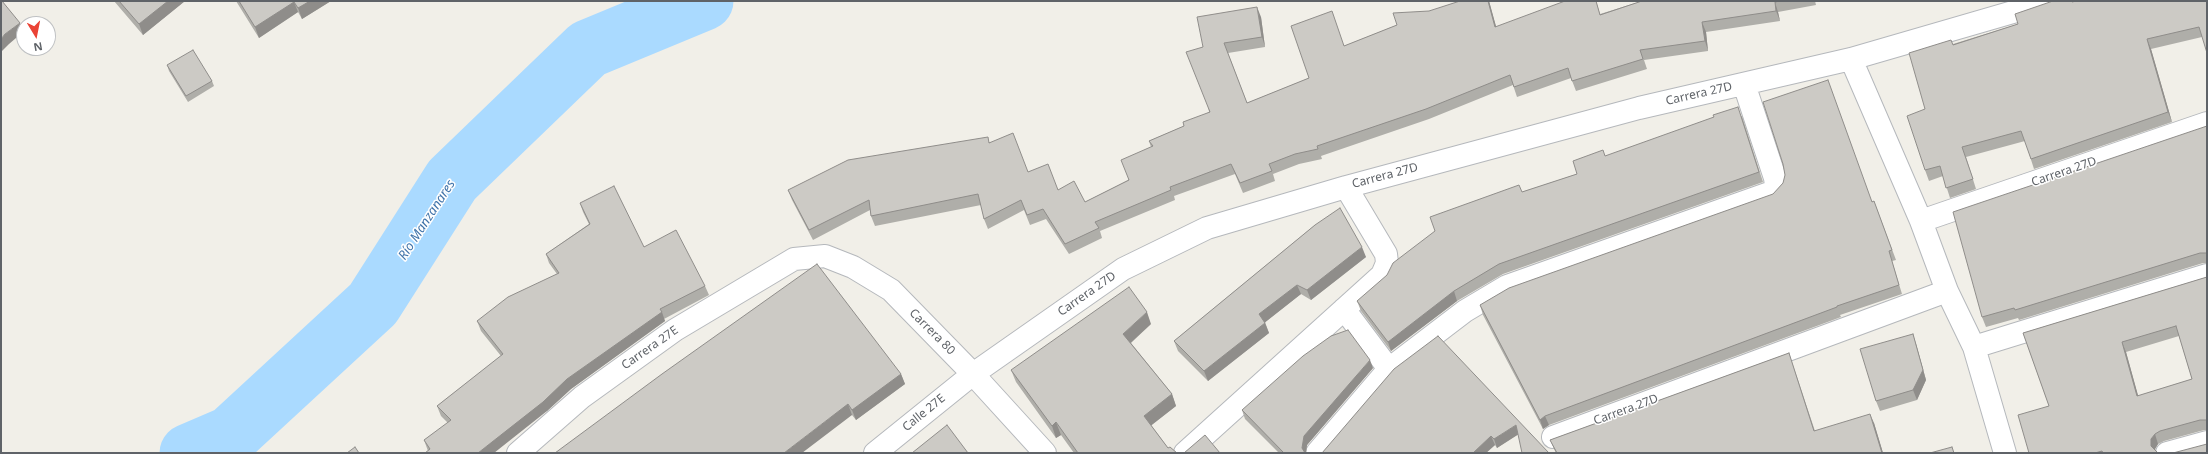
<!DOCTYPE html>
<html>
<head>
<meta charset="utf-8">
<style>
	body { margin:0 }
	#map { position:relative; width:2208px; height:454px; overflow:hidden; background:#f1efe8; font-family:"Noto Sans",sans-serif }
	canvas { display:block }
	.frame { position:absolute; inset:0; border:2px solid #5f6368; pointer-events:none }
	.north { position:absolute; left:16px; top:16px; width:40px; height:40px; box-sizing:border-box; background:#fff; border:1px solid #bfc1c3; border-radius:50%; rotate:170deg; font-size:11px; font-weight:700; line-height:16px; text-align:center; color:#5f6368 }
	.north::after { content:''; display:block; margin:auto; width:14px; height:18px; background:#ea4335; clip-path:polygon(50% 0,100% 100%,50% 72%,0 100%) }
</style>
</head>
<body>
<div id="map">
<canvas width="2208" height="454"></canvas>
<div class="frame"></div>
<div class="north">N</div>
</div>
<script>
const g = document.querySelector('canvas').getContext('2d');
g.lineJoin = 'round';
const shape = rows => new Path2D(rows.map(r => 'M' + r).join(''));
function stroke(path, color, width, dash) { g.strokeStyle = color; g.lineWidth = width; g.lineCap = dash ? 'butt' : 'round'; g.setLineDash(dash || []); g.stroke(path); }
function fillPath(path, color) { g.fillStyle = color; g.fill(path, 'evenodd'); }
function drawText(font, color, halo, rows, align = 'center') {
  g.font = font + ' "Noto Sans",sans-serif'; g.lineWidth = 3; g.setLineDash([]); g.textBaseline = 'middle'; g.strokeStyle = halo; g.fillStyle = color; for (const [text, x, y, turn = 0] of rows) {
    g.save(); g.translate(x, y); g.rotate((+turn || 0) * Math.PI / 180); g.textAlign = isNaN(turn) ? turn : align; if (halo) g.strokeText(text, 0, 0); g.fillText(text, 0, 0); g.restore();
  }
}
const river = shape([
	[189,453,231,435,373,304,452,180,588,49,704,1]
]);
const street = shape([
	[1851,59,1921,221,1947,291,1974,347,2005,453],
	[1921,221,2207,123],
	[1344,309,1389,369],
	[1974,347,2207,275],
	[1553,437,1947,291],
	[518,453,582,397,675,330,794,259,825,256,853,267,891,290,973,374,1045,453],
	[875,453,973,374,1123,269,1207,228,1346,187,1639,108,1851,59,2051,1],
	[1185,453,1382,275,1387,263,1386,254,1346,187],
	[1317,453,1389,369,1465,311,1507,286,1772,192,1776,186,1775,178,1744,84],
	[2167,453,2207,442]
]);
const wall = shape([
	[114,1,185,1,143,35],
	[236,1,331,1,302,19,298,12,259,38],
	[1489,1,1496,27,1596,1,1600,14,1642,1,1815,1,1816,5,1778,12,1780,21,1706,32,1708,51,1644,60,1647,69,1576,91,1571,78,1517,97,1513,85,1429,119,1321,156,1322,159,1299,164,1273,174,1275,181,1243,193,1235,174,1174,196,1175,200,1100,231,1102,238,1069,254,1046,219,1030,225,1024,210,988,229,984,219,981,205,875,226,871,216,870,210,813,240,792,200,788,190,990,142,1028,172,1058,190,1085,202,1128,180,1151,147,1149,141,1184,126,1209,112,1203,47,1261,17,1265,47,1228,53,1247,103,1309,78,1344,46,1397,25,1429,11],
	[2072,1,2072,2,2207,1,2202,37,2151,49,2172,122,2034,169,2025,141,1966,157,1976,189,1950,198,1943,176,1929,181,1925,170,1925,109,1953,44,2018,24],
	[167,65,212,81,214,86,188,102,169,71],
	[1742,116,1763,182,1503,274,1457,301,1391,351,1361,311,1357,301,1522,192,1577,174,1606,156],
	[2207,126,2207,263,2203,263,2019,320,2018,318,1986,327,1982,317],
	[1874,201,1896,260,1892,261,1902,294,1840,315,1841,317,1549,425,1543,429,1483,315,1480,305],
	[580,203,644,247,705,286,709,295,664,319,665,321,571,389,547,411,428,451,424,440,448,423,441,416,437,406,501,356,481,331,477,321,557,274,549,263,546,254,589,224,583,212],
	[1315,225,1366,257,1311,300,1301,294,1265,322,1269,333,1208,381,1178,351,1174,341],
	[2207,277,2207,430,2204,430,2164,441,2158,444,2155,449,2158,453,2029,453,2049,406,2023,333],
	[2179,336,2192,379,2138,396,2126,352],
	[1151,324,1131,343,1172,394,1176,406,1151,425,1168,448,1177,453,1220,453,1074,453,1061,435,1056,438,1016,382,1011,370],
	[1916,344,1926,380,1917,400,1880,411,1876,401],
	[1789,353,1815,431,1874,423,1883,453,1556,453,1554,449,1550,440],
	[1373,368,1307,445,1306,453,1279,453,1245,419,1242,410],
	[901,374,905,384,856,420,852,415,555,453],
	[1518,434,1497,448,1495,445,1486,453,1322,453]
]);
const shadedWall = shape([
	[168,1,185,1,143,35,139,24],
	[310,1,331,1,302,19,298,8],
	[1488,1,1489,1,1499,37,1495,27],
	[294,2,298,12,259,38,255,27],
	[1775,2,1778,12,1780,21,1776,11],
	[1257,7,1261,17,1265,47,1262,37],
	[1702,22,1706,32,1708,51,1705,41],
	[20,23,23,32,9,44,1,52,1,39,5,34],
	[2147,39,2151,49,2172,122,2168,112],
	[1362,247,1366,257,1311,300,1307,290],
	[1297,285,1301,294,1263,324,1259,314],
	[1454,291,1457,301,1391,351,1388,342],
	[662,312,665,321,571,389,547,411,494,453,478,453,567,379],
	[1147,312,1151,324,1127,346,1123,334],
	[1265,323,1269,333,1208,381,1204,371],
	[1913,334,1916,344,1926,380,1917,400,1913,390],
	[2122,342,2126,352,2141,406,2137,396],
	[1370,360,1373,368,1307,445,1306,453,1304,453,1302,448,1304,436],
	[901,374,905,384,856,420,852,410],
	[1172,394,1176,406,1148,428,1144,416],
	[848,404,852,415,802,453,784,453],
	[1870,414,1874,423,1883,453,1882,453],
	[1545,416,1549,425,1543,429,1540,420],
	[1056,422,1061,435,1056,438,1052,426],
	[1516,425,1519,434,1497,448,1494,439],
	[2155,434,2158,444,2155,449,2155,453,2151,446,2151,439],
	[1491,436,1495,445,1486,453,1473,453]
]);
const building = shape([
	[1,1,2,1,20,23,5,34,1,39,1,1],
	[119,1,168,1,139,24,119,1],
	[239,1,310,1,298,8,294,2,255,27,239,1],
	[1460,1,1488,1,1495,27,1565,1,1596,1,1600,15,1642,1,1780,1,1775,2,1776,11,1702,22,1705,41,1640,50,1643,59,1572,81,1568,68,1514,87,1510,75,1426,109,1317,146,1318,149,1295,154,1269,164,1272,171,1240,183,1231,164,1170,187,1171,190,1095,222,1099,228,1065,244,1043,209,1027,215,1021,200,984,219,978,194,871,216,869,200,809,230,788,190,848,160,988,137,989,143,1013,133,1028,172,1048,164,1058,190,1074,181,1085,202,1129,180,1121,160,1153,146,1149,141,1184,126,1183,122,1210,112,1186,52,1203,47,1197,17,1257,7,1262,37,1224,43,1247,103,1309,78,1291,26,1332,11,1344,46,1397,25,1393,13,1429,11,1460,1],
	[2053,1,2072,1,2072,2,2076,1,2207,1,2207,53,2199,27,2147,39,2168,112,2031,159,2021,131,1962,147,1973,179,1946,188,1940,166,1925,170,1907,116,1925,109,1909,53,1951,40,1953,45,2018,24,2015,14,2053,1],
	[193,50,212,81,186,96,167,65,193,50],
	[1828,80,1872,202,1874,201,1892,250,1889,251,1899,285,1837,306,1837,307,1545,416,1540,420,1480,305,1509,288,1773,194,1783,183,1785,175,1783,164,1763,102,1828,80],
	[1738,107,1759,172,1499,264,1454,291,1388,342,1357,301,1387,275,1393,263,1435,231,1430,217,1519,185,1522,192,1577,174,1573,161,1603,150,1605,156,1714,117,1713,115,1738,107],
	[2207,126,2207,253,2200,253,2015,310,2014,308,1982,317,1953,212,2207,126],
	[614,186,644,247,676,230,705,286,660,309,662,312,567,379,543,402,478,453,425,453,430,449,424,440,451,420,437,406,503,354,477,321,508,297,559,273,546,254,590,224,580,203,614,186],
	[1340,208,1362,247,1307,290,1297,285,1259,314,1265,323,1204,371,1174,341,1315,225,1340,208],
	[817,264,901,374,852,410,848,404,784,453,555,453,662,374,817,264],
	[2207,277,2207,420,2200,420,2160,431,2155,434,2151,439,2151,446,2158,453,2103,453,2102,451,2095,453,2029,453,2018,415,2049,406,2023,333,2207,277],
	[2176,326,2192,379,2137,396,2122,342,2176,326],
	[1129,287,1147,312,1123,334,1172,394,1144,416,1168,448,1170,447,1177,453,1184,453,1205,435,1220,453,1078,453,1056,422,1052,426,1011,370,1129,287],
	[1348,330,1370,360,1304,436,1302,448,1305,453,1284,453,1242,410,1303,356,1331,336,1348,330],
	[1913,334,1923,370,1913,390,1876,401,1860,349,1913,334],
	[1438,336,1549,453,1522,453,1516,425,1494,439,1491,436,1473,453,1322,453,1394,369,1438,336],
	[1789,353,1814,431,1870,414,1882,453,1557,453,1550,440,1789,353],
	[947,425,968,453,912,453,947,425],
	[2207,444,2207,453,2173,453,2207,444],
	[355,447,359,453,347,453,355,447],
	[1952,447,1954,453,1930,453,1952,447]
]);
const streetNames = [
	["Carrera 27D",1699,94,-13],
	["Carrera 27D",2064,172,-19],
	["Carrera 27D",1385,176,-15],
	["Carrera 27D",1087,294,-35],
	["Carrera 80",932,332,45],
	["Carrera 27E",650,348,-35],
	["Carrera 27D",1626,410,-20],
	["Calle 27E",924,413,-39]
];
const waterNames = [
	["Río Manzanares",427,220,-57]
];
stroke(river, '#aadaff', 59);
stroke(street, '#b5b8bc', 24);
stroke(street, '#fff', 22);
fillPath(wall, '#afaea9');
fillPath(shadedWall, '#8f8d8a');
fillPath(building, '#cccac5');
stroke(building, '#8f8d8a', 1);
drawText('12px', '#5f6368', '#fff', streetNames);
drawText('italic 13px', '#4174aa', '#fff', waterNames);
</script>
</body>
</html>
